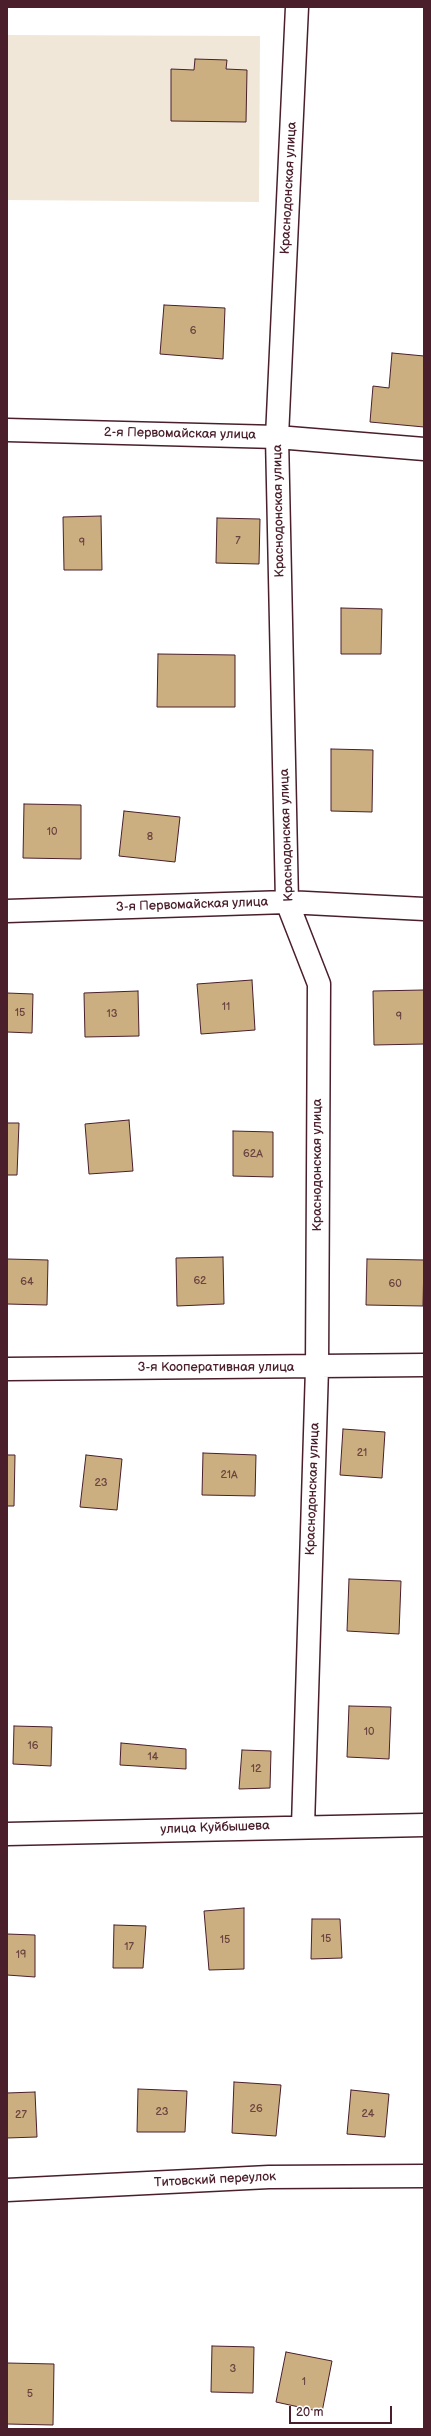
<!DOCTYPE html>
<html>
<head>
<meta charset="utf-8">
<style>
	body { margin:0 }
	#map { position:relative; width:431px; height:2436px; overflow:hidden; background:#fff; font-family:"Balsamiq Sans",sans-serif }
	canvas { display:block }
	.frame { position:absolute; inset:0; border:8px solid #4a1f2b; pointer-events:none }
	.scale { position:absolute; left:289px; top:2406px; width:103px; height:18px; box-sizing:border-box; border:2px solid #4a1f2b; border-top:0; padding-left:5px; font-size:12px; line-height:14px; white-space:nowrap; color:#4a1f2b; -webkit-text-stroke:3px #fff; paint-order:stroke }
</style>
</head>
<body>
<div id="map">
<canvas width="431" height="2436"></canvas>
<div class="frame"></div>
<div class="scale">20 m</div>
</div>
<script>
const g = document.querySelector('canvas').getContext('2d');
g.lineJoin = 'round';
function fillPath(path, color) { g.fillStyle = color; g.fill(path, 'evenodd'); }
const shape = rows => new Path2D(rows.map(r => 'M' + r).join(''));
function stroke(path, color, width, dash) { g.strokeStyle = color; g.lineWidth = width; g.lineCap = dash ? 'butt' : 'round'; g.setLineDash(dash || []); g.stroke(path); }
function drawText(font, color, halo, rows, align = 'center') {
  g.font = font + ' "Balsamiq Sans",sans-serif'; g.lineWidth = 4; g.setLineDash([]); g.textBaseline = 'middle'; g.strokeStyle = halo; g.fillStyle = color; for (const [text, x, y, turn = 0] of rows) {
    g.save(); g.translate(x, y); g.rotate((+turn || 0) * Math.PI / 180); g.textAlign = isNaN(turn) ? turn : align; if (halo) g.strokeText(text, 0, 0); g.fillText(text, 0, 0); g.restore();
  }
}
const built = shape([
	[7,35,260,36,259,202,7,200]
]);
const building = shape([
	[195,59,227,60,226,69,247,70,246,122,171,121,171,69,194,70,195,59],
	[164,305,225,308,223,359,160,354,164,305],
	[392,353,424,356,424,427,370,422,373,386,389,388,392,353],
	[101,516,102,570,64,570,63,517,101,516],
	[217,518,260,519,259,564,216,563,217,518],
	[341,608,382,609,381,654,341,654,341,608],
	[158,654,235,655,235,707,157,707,158,654],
	[331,749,373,750,372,812,331,811,331,749],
	[24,804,81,805,81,859,23,858,24,804],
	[124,811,180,817,175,862,119,856,124,811],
	[252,980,255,1030,201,1034,197,984,252,980],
	[424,990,424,1044,374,1045,373,991,424,990],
	[138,991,139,1036,85,1037,84,993,138,991],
	[7,993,33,994,32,1033,7,1032,7,993],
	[129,1120,133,1171,89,1174,85,1124,129,1120],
	[7,1123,19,1123,17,1175,7,1175,7,1123],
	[233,1131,273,1132,273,1177,233,1176,233,1131],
	[223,1257,224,1304,177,1306,176,1258,223,1257],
	[7,1259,48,1260,47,1305,7,1304,7,1259],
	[367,1259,424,1260,423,1306,366,1305,367,1259],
	[343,1429,385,1432,382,1478,340,1475,343,1429],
	[203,1453,256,1455,255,1496,202,1495,203,1453],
	[7,1455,15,1455,14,1506,7,1506,7,1455],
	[86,1455,122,1459,117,1510,80,1507,86,1455],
	[349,1579,401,1581,399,1634,347,1631,349,1579],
	[349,1706,391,1707,389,1759,347,1757,349,1706],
	[14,1726,52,1727,51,1766,13,1764,14,1726],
	[121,1743,186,1749,186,1769,120,1765,121,1743],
	[242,1750,271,1751,270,1788,239,1789,242,1750],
	[244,1908,244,1969,209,1970,204,1911,244,1908],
	[312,1919,340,1919,342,1958,311,1959,312,1919],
	[114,1925,146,1926,143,1968,113,1968,114,1925],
	[7,1934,35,1935,35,1977,7,1975,7,1934],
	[234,2082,281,2085,276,2136,232,2133,234,2082],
	[138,2089,187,2091,185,2132,137,2132,138,2089],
	[351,2090,389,2094,385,2137,347,2134,351,2090],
	[35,2092,37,2137,7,2138,7,2093,35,2092],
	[212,2346,254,2347,253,2393,211,2392,212,2346],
	[286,2352,332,2361,322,2412,276,2402,286,2352],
	[7,2363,54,2364,53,2425,7,2424,7,2363]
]);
const street = shape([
	[297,7,277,437,287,902,319,984,317,1368,303,1826],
	[7,430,277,437,424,449],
	[7,911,287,902,424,909],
	[7,1369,424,1365],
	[7,1834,424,1825],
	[7,2190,269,2177,424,2176]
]);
const numberNames = [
	["6",193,331],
	["7",238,541],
	["9",82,543],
	["10",52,832],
	["8",150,837],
	["11",226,1007],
	["15",20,1013],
	["13",112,1014],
	["9",399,1017],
	["62А",253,1154],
	["62",200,1281],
	["64",27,1282],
	["60",395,1284],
	["21",362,1453],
	["21А",229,1475],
	["23",101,1483],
	["10",369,1732],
	["16",33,1746],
	["14",153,1757],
	["12",256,1769],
	["15",326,1939],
	["15",225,1940],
	["17",129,1947],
	["19",21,1955],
	["26",256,2109],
	["23",162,2112],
	["24",368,2114],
	["27",21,2115],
	["3",233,2369],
	["1",304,2382],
	["5",30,2394]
];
const streetNames = [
	["Краснодонская улица",289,188,-87],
	["2-я Первомайская улица",180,434,1],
	["Краснодонская улица",279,511,-91],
	["Краснодонская улица",287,835,-92],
	["3-я Первомайская улица",192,905,-2],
	["Краснодонская улица",318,1165,-90],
	["3-я Кооперативная улица",216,1368],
	["Краснодонская улица",313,1489,-88],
	["улица Куйбышева",215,1828,-2],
	["Титовский переулок",215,2180,-3]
];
fillPath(built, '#f0e7d9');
fillPath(building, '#ccaf81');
stroke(building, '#4a1f2b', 1);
stroke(street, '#4a1f2b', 25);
stroke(street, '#fff', 22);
drawText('11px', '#6a4340', null, numberNames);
drawText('13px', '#4a1f2b', '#fff', streetNames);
</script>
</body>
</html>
